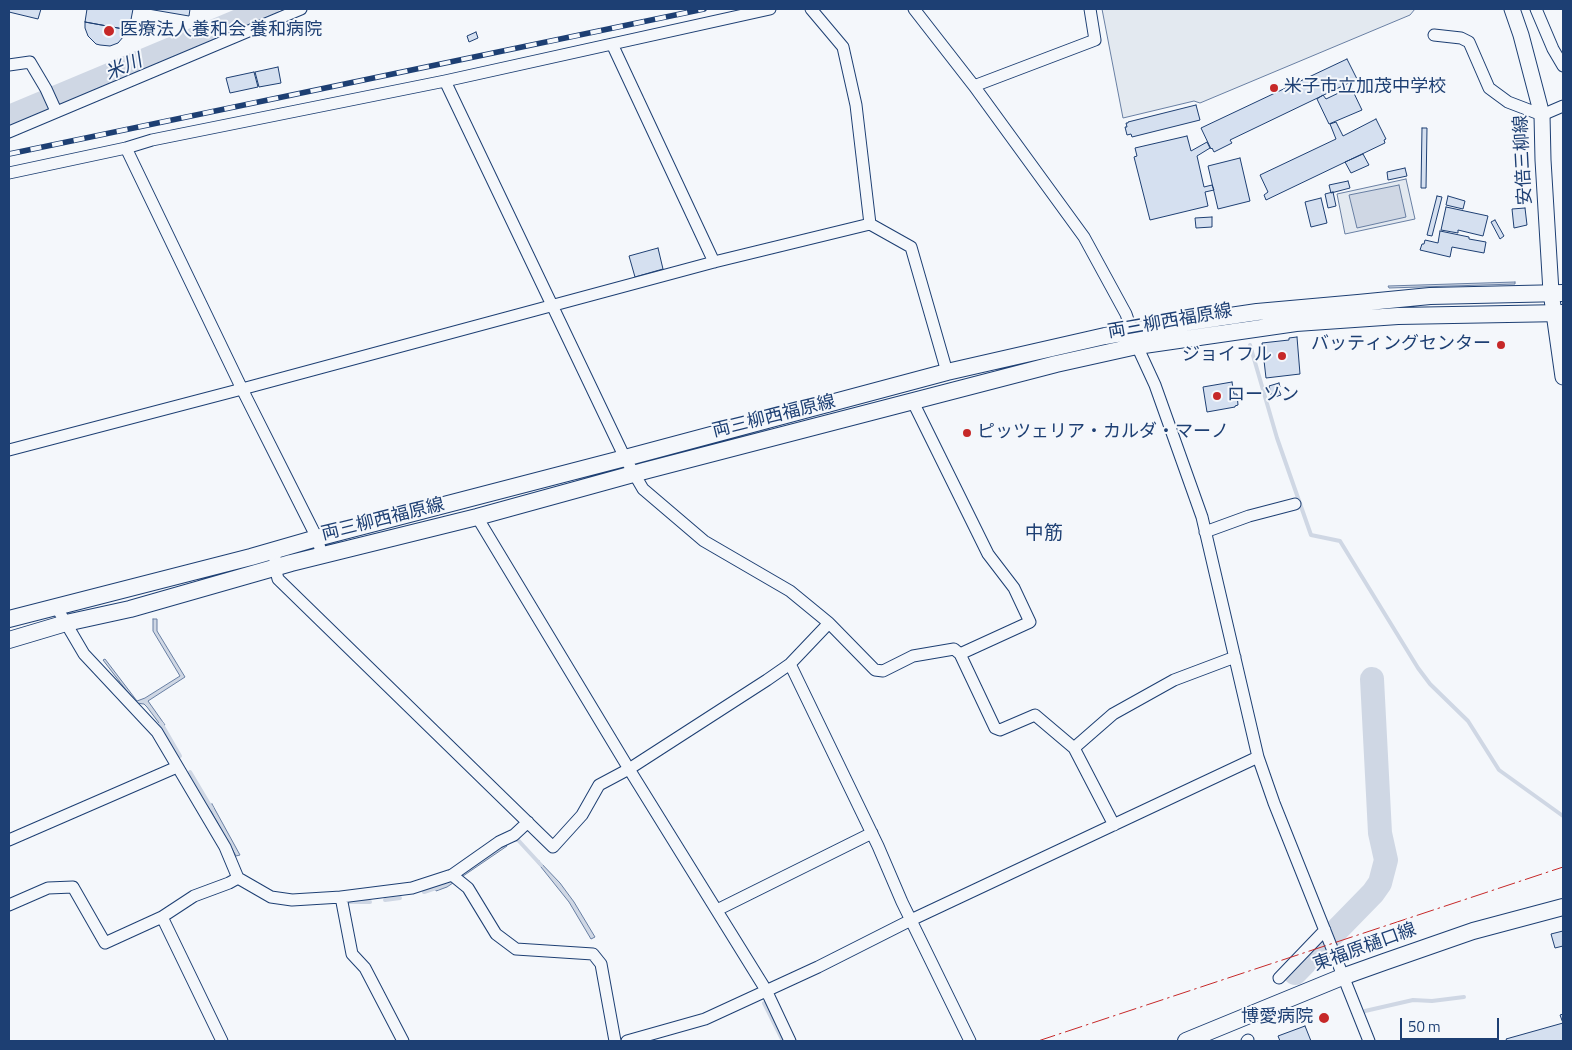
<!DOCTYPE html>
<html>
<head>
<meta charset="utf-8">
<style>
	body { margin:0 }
	#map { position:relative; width:1572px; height:1050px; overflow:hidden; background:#f4f7fb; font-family:"Titillium Web",sans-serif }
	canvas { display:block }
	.frame { position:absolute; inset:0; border:10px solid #1d3f73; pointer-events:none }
	.scale { position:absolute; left:1400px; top:1018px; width:99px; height:22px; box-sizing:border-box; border:2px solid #1d3f73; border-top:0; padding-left:6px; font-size:15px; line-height:18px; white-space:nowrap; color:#1d3f73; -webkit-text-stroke:4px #f4f7fb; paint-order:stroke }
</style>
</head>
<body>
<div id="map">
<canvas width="1572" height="1050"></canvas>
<div class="frame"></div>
<div class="scale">50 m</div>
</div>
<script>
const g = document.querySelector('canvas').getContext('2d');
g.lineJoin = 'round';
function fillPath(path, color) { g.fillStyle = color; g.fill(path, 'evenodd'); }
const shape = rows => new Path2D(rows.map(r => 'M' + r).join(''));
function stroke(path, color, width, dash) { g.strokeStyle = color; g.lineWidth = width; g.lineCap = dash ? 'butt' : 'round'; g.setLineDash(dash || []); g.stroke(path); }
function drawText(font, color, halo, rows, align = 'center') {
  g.font = font + ' "Titillium Web","Noto Sans JP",sans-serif'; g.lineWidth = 4; g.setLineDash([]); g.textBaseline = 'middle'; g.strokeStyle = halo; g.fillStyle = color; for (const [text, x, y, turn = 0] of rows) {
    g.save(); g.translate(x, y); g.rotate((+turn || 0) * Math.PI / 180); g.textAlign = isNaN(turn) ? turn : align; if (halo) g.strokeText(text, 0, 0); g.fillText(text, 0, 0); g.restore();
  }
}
const green = shape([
	[1102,9,1415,9,1410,15,1200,103,1194,101,1123,118,1102,9],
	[1406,179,1415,219,1345,234,1337,194,1406,179]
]);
const water = shape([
	[1399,185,1406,217,1357,228,1349,195,1399,185],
	[1515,282,1515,284,1389,288,1388,286,1515,282],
	[153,619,157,619,157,631,185,677,148,701,165,725,162,727,147,707,144,704,136,703,103,660,105,659,137,701,145,698,180,676,153,631,153,619],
	[212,804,240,855,236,856,208,806,212,804],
	[505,843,507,846,447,887,436,891,435,886,505,843],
	[539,861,560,883,574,902,595,937,591,939,569,902,537,862,539,861]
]);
const stream = shape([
	[1250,345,1277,438,1311,535,1340,541,1418,668,1430,684,1468,721,1499,770,1563,816],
	[161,723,180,756],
	[190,772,212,809],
	[514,840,518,840,541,865],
	[424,892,439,887],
	[385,900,400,898],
	[345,902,370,902],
	[764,1003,783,1041],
	[1365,1011,1413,1000,1432,1001,1464,997]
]);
const river = shape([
	[9,117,267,9],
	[1295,973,1373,893,1380,883,1386,860,1380,833,1372,679]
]);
const building = shape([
	[9,9,41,9,38,19,9,12,9,9],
	[87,9,133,9,129,30,85,22,87,9],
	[148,9,190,9,189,16,148,9],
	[85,22,129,30,118,43,110,46,100,45,96,44,88,36,85,28,85,22],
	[476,32,478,38,469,42,467,36,476,32],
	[1347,59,1357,79,1230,140,1232,143,1214,152,1212,148,1211,149,1201,128,1347,59],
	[278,67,281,83,259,87,255,72,278,67],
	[254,72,258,87,230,93,226,78,254,72],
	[1351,87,1362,110,1329,124,1317,99,1323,95,1326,99,1351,87],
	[1196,105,1200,120,1132,137,1131,134,1127,135,1125,127,1127,127,1126,123,1128,123,1128,122,1196,105],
	[1376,119,1386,139,1384,140,1385,143,1266,200,1264,195,1268,192,1260,175,1336,139,1330,124,1336,122,1343,136,1376,119],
	[1422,128,1427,128,1426,188,1421,188,1422,128],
	[1187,136,1191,151,1207,142,1210,148,1197,156,1204,187,1212,185,1214,190,1205,192,1208,206,1150,220,1134,157,1137,156,1135,148,1187,136],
	[1363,154,1369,165,1351,173,1345,162,1363,154],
	[1240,158,1250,201,1218,209,1208,166,1240,158],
	[1405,168,1407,176,1388,180,1387,172,1405,168],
	[1348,181,1350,188,1331,193,1329,185,1348,181],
	[1333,192,1336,206,1328,208,1325,194,1333,192],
	[1437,196,1442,197,1432,236,1427,235,1437,196],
	[1448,196,1465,201,1463,209,1446,205,1448,196],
	[1321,198,1327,223,1311,227,1305,202,1321,198],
	[1446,207,1488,216,1483,236,1458,230,1458,233,1441,230,1446,207],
	[1525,208,1527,225,1514,228,1512,209,1525,208],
	[1212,217,1212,227,1196,228,1195,218,1212,217],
	[1495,220,1504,236,1500,239,1491,222,1495,220],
	[1440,231,1469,237,1469,239,1486,242,1484,253,1452,247,1450,257,1420,250,1422,244,1424,244,1425,240,1438,243,1440,231],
	[658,248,663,269,635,277,629,256,658,248],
	[1297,337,1300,374,1266,378,1262,343,1289,340,1289,338,1297,337],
	[1232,382,1234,394,1237,394,1238,405,1235,406,1235,407,1207,412,1203,387,1232,382],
	[1279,383,1280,387,1278,388,1281,395,1272,398,1269,386,1279,383],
	[1563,931,1563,946,1555,948,1551,934,1563,931],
	[1563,1014,1563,1041,1507,1041,1506,1039,1563,1023,1560,1015,1563,1014],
	[1305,1026,1311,1041,1280,1041,1278,1036,1305,1026]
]);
const minor = shape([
	[811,9,843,47,856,105,870,224],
	[914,9,974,86,1084,237,1126,314,1137,346,1155,385,1202,517,1258,757,1274,803,1369,1041],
	[1536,9,1553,49,1563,66],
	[1434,35,1461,38,1469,42,1489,88,1508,102,1542,115,1563,106],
	[612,44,714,262],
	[9,65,30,62,46,89,56,111],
	[445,81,625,458,643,489,704,541,790,591,829,623,790,664],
	[974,86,1095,40,1090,9],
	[9,132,301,9],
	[126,148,242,389,317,538,322,555],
	[9,173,126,148,152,140,445,81,770,9],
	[913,402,988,554,1014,588,1030,622,960,654],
	[9,450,242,389,714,262,870,224,911,247,947,372],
	[477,517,629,769,766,990,790,1041],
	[1205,532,1249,516,1295,504],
	[275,550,275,567,278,579,553,847,582,815,599,785,629,769,767,680,790,664,878,846,902,902,970,1041],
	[57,608,84,654,157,732,225,847,238,878,271,897,292,900,341,897,412,888,452,875,499,842,514,835,528,822],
	[829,623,875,670,883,671,913,656,954,649,960,654,995,728,1000,730,1035,715,1074,748,1114,825],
	[1074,748,1113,714,1174,680,1235,657],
	[9,840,177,767],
	[452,875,468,888,496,934,516,949,593,954,601,964,615,1041],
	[341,897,352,954,365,968,403,1041],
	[9,905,48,888,73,887,105,943,162,917,194,896,229,883,238,878],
	[717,910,872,833],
	[162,917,222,1041],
	[1279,978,1325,930],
	[627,1041,705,1019,818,967,911,920,1258,757],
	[1247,1041,1248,1040]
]);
const tertiary = shape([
	[1512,9,1521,35,1542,115,1543,160,1551,292,1563,377]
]);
const secondary = shape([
	[9,619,251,557,317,538,625,458,947,372,1105,336,1156,327,1257,312,1358,303,1430,296,1563,293],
	[9,640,66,623,130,609,291,563,477,517,644,471,1056,364,1137,346,1296,323,1398,316,1563,313],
	[1186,1041,1342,977,1384,962,1473,931,1563,907]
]);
const rail = shape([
	[9,154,704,9]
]);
const power = shape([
	[1038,1041,1563,867]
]);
const markers = [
	[109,31,6,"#c62828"],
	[1274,88,5,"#c62828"],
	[1501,345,5,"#c62828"],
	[1282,356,5,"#c62828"],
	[1217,396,5,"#c62828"],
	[967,433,5,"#c62828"],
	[1324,1018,6,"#c62828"]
];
const poiNames = [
	["医療法人養和会 養和病院",120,31],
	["米子市立加茂中学校",1284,88],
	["バッティングセンター",1491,345,"right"],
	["ジョイフル",1272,356,"right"],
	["ローソン",1227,396],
	["ピッツェリア・カルダ・マーノ",977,433],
	["博愛病院",1313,1018,"right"]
];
const streetNames = [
	["安倍三柳線",1524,160,-93],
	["両三柳西福原線",1170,322,-10],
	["両三柳西福原線",774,417,-14],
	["両三柳西福原線",383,520,-14],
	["東福原樋口線",1365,948,-20]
];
const waterNames = [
	["米川",124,68,-23]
];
const neighbourhoodNames = [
	["中筋",1044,534]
];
fillPath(green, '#e3e9f0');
stroke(green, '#687fa3', 1);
fillPath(water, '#cfd7e4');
stroke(water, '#687fa3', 1);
stroke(stream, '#cfd7e4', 4);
stroke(river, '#cfd7e4', 24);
fillPath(building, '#d5e0f0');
stroke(building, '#1d3f73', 1);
stroke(minor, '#1d3f73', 13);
stroke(tertiary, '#1d3f73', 17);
stroke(secondary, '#1d3f73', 18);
stroke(minor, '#f4f7fb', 11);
stroke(tertiary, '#f4f7fb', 15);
stroke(secondary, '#f4f7fb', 16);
stroke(rail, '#1d3f73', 5.5);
stroke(rail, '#f4f7fb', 4, [11]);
stroke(power, '#c62828', 1, [18, 4, 2.5, 4]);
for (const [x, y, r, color] of markers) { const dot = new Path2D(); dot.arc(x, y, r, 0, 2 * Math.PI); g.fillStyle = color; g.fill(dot); stroke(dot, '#f4f7fb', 2); }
drawText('18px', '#1d3f73', '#f4f7fb', poiNames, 'left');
drawText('18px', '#1d3f73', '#f4f7fb', streetNames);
drawText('italic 19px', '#1d3f73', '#f4f7fb', waterNames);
drawText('19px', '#1d3f73', '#f4f7fb', neighbourhoodNames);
</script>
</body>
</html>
